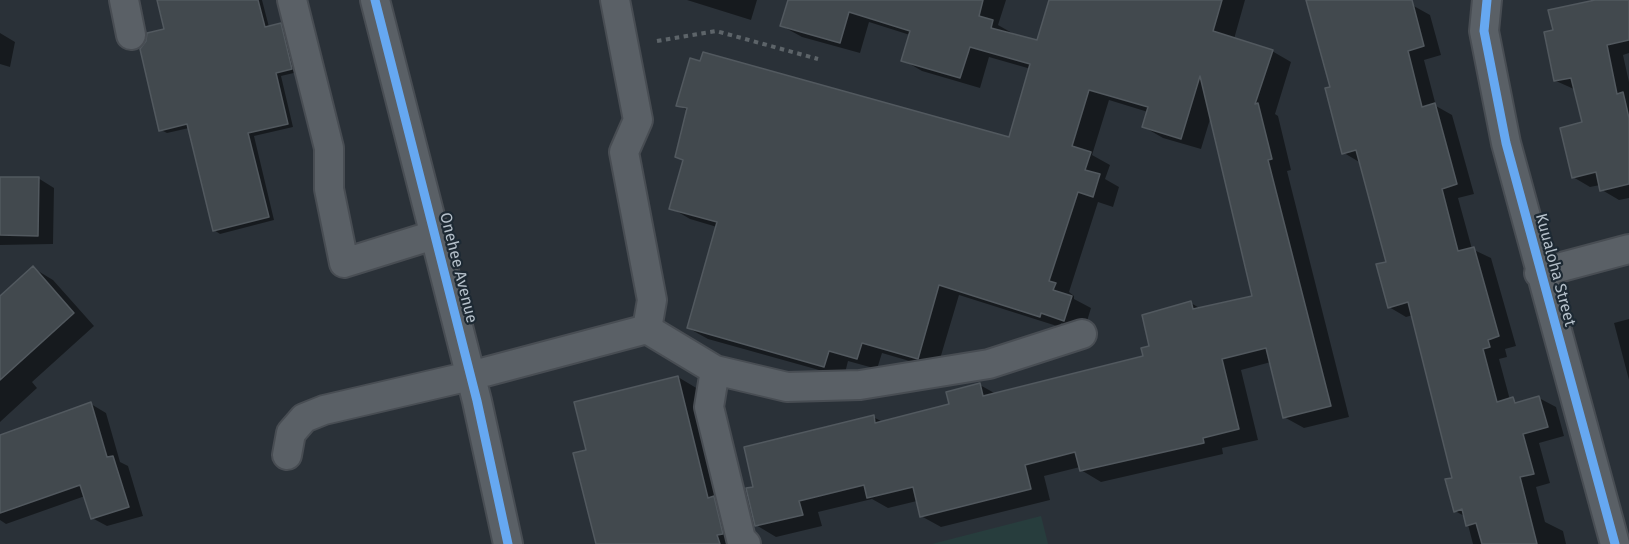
<!DOCTYPE html>
<html>
<head>
<meta charset="utf-8">
<style>
	body { margin:0 }
	canvas { display:block; background:#2a3138 }
</style>
</head>
<body>
<canvas width="1629" height="544"></canvas>
<script>
const g = document.querySelector('canvas').getContext('2d');
g.lineJoin = 'round';
function fillPath(path, color) { g.fillStyle = color; g.fill(path, 'evenodd'); }
const shape = rows => new Path2D(rows.map(r => 'M' + r).join(''));
function stroke(path, color, width, dash) { g.strokeStyle = color; g.lineWidth = width; g.lineCap = dash ? 'butt' : 'round'; g.setLineDash(dash || []); g.stroke(path); }
function drawText(font, color, halo, rows, align = 'center') {
  g.font = font + ' "Fira Sans",sans-serif'; g.lineWidth = 4.5; g.setLineDash([]); g.textBaseline = 'middle'; g.strokeStyle = halo; g.fillStyle = color; for (const [text, x, y, turn = 0] of rows) {
    g.save(); g.translate(x, y); g.rotate((+turn || 0) * Math.PI / 180); g.textAlign = isNaN(turn) ? turn : align; if (halo) g.strokeText(text, 0, 0); g.fillText(text, 0, 0); g.restore();
  }
}
const green = shape([
	[1041,516,1048,544,932,544]
]);
const shadow = shape([
	[158,0,262,0,269,27,281,25,287,28,298,72,281,76,293,127,254,136,274,220,220,234,214,230,189,128,167,133,161,130,166,30],
	[687,0,757,0,751,20],
	[790,0,1006,0,998,25,1012,33,1011,35,1038,42,1051,0,1245,0,1234,39,1272,51,1291,62,1275,114,1278,116,1291,170,1287,171,1349,417,1304,428,1284,417,1271,362,1241,370,1258,440,1222,448,1223,454,1101,482,1081,470,1080,467,1044,476,1050,500,941,527,921,516,917,501,888,508,872,499,818,512,822,526,776,537,756,525,755,488,873,417,883,422,951,405,980,385,996,394,1145,358,1151,347,1191,303,1201,309,1254,298,1211,116,1201,149,1163,138,1144,127,1148,112,1109,100,1092,155,1110,165,1105,179,1119,187,1113,207,1098,202,1069,292,1074,296,1074,299,1091,308,1084,331,1061,323,1060,327,959,295,937,369,882,353,877,369,848,361,844,377,708,339,688,328,717,227,690,219,671,208,684,161,676,157,688,111,678,105,1010,139,1031,69,989,57,980,88,922,71,903,60,910,35,869,22,860,53,802,37,782,26],
	[1307,0,1411,0,1412,5,1430,15,1441,55,1424,60,1436,106,1452,115,1474,194,1458,198,1472,249,1491,258,1516,346,1505,349,1507,357,1499,359,1510,400,1520,403,1539,398,1556,407,1564,436,1539,443,1550,483,1536,487,1545,522,1563,531,1566,544,1473,544,1466,517,1455,511,1453,479,1413,315,1406,317,1389,307,1387,263,1361,163,1344,153,1332,88],
	[1602,0,1629,0,1629,53,1623,55,1629,82,1629,198,1619,200,1602,190,1600,185,1590,187,1573,177,1584,124,1576,90,1556,81,1555,31],
	[0,33,15,42,10,67,0,64],
	[0,177,38,178,54,188,53,244,0,245],
	[33,268,53,280,94,326,32,382,37,388,0,422,0,298],
	[1629,319,1629,380,1614,323],
	[678,377,698,389,742,544,597,544,587,451],
	[91,404,106,413,120,462,128,466,143,516,107,526,92,518,85,496,6,524,0,520,0,436]
]);
const building = shape([
	[157,0,258,0,265,27,281,23,292,69,276,73,288,124,248,133,269,217,213,231,187,124,159,131,140,49,146,41,147,33,164,29,157,0],
	[788,0,983,0,979,16,993,20,991,28,1037,40,1049,0,1222,0,1213,31,1273,50,1255,104,1258,103,1272,159,1268,160,1331,406,1283,418,1266,348,1222,359,1239,429,1203,438,1204,443,1080,471,1075,452,1025,465,1031,489,920,517,913,487,867,498,864,485,799,501,803,515,755,526,746,488,753,487,744,447,874,415,875,423,949,404,946,392,980,383,983,396,1143,356,1141,348,1149,346,1142,315,1191,301,1193,309,1252,296,1200,76,1181,139,1142,127,1148,107,1089,90,1072,146,1091,152,1085,170,1100,174,1093,197,1078,192,1049,281,1056,283,1053,290,1072,296,1064,321,1041,313,1040,317,939,285,918,359,862,343,857,359,829,351,824,367,687,328,717,222,669,209,683,160,675,157,687,108,676,106,690,58,700,61,703,52,1009,137,1030,64,970,47,960,78,901,61,910,31,849,12,840,43,780,26,788,0],
	[1306,0,1412,0,1424,46,1408,51,1422,107,1435,103,1457,184,1442,189,1458,251,1474,247,1499,336,1488,340,1490,347,1483,349,1497,402,1513,397,1515,403,1539,396,1548,427,1523,434,1534,474,1520,477,1537,544,1482,544,1476,523,1466,526,1462,509,1454,512,1445,479,1452,478,1408,302,1388,308,1376,264,1386,262,1356,150,1342,154,1325,88,1330,87,1306,0],
	[1595,0,1629,0,1629,40,1607,45,1617,94,1623,92,1629,118,1629,184,1600,191,1596,172,1572,178,1560,128,1582,122,1571,78,1554,81,1544,32,1553,30,1548,10,1595,0],
	[0,177,39,177,38,236,0,235,0,177],
	[33,266,74,313,0,380,0,296,33,266],
	[678,376,708,498,714,496,723,534,717,535,720,544,596,544,573,453,586,450,574,402,678,376],
	[91,402,107,457,113,456,129,507,91,519,80,485,0,513,0,435,91,402]
]);
const path = shape([
	[657,41,716,31,818,59]
]);
const minor = shape([
	[124,0,131,35],
	[292,0,329,148,329,189,344,263,434,235],
	[375,0,477,401,508,544],
	[615,0,638,120,624,152,652,300,647,329],
	[1487,0,1484,31,1506,143,1615,544],
	[1539,273,1629,249],
	[715,370,709,407,741,539,746,544],
	[287,455,291,433,304,418,324,410,470,376,647,329,715,370,787,387,860,385,989,364,1082,334]
]);
const cycleway = shape([
	[375,0,477,401,508,544],
	[1487,0,1484,31,1506,143,1615,544]
]);
const streetNames = [
	["Onehee Avenue",458,268,76],
	["Kuualoha Street",1555,270,75]
];
fillPath(green, '#273d3d');
fillPath(shadow, '#0007');
fillPath(building, '#42494e');
stroke(building, '#52595f', 1.5);
stroke(minor, '#484d53', 32);
stroke(path, '#5d6469', 4, [4.5, 4.5]);
stroke(minor, '#5a6066', 28);
stroke(cycleway, '#66a8f1', 9);
drawText('16px', '#b4bfc9', '#1d2933', streetNames);
</script>
</body>
</html>
